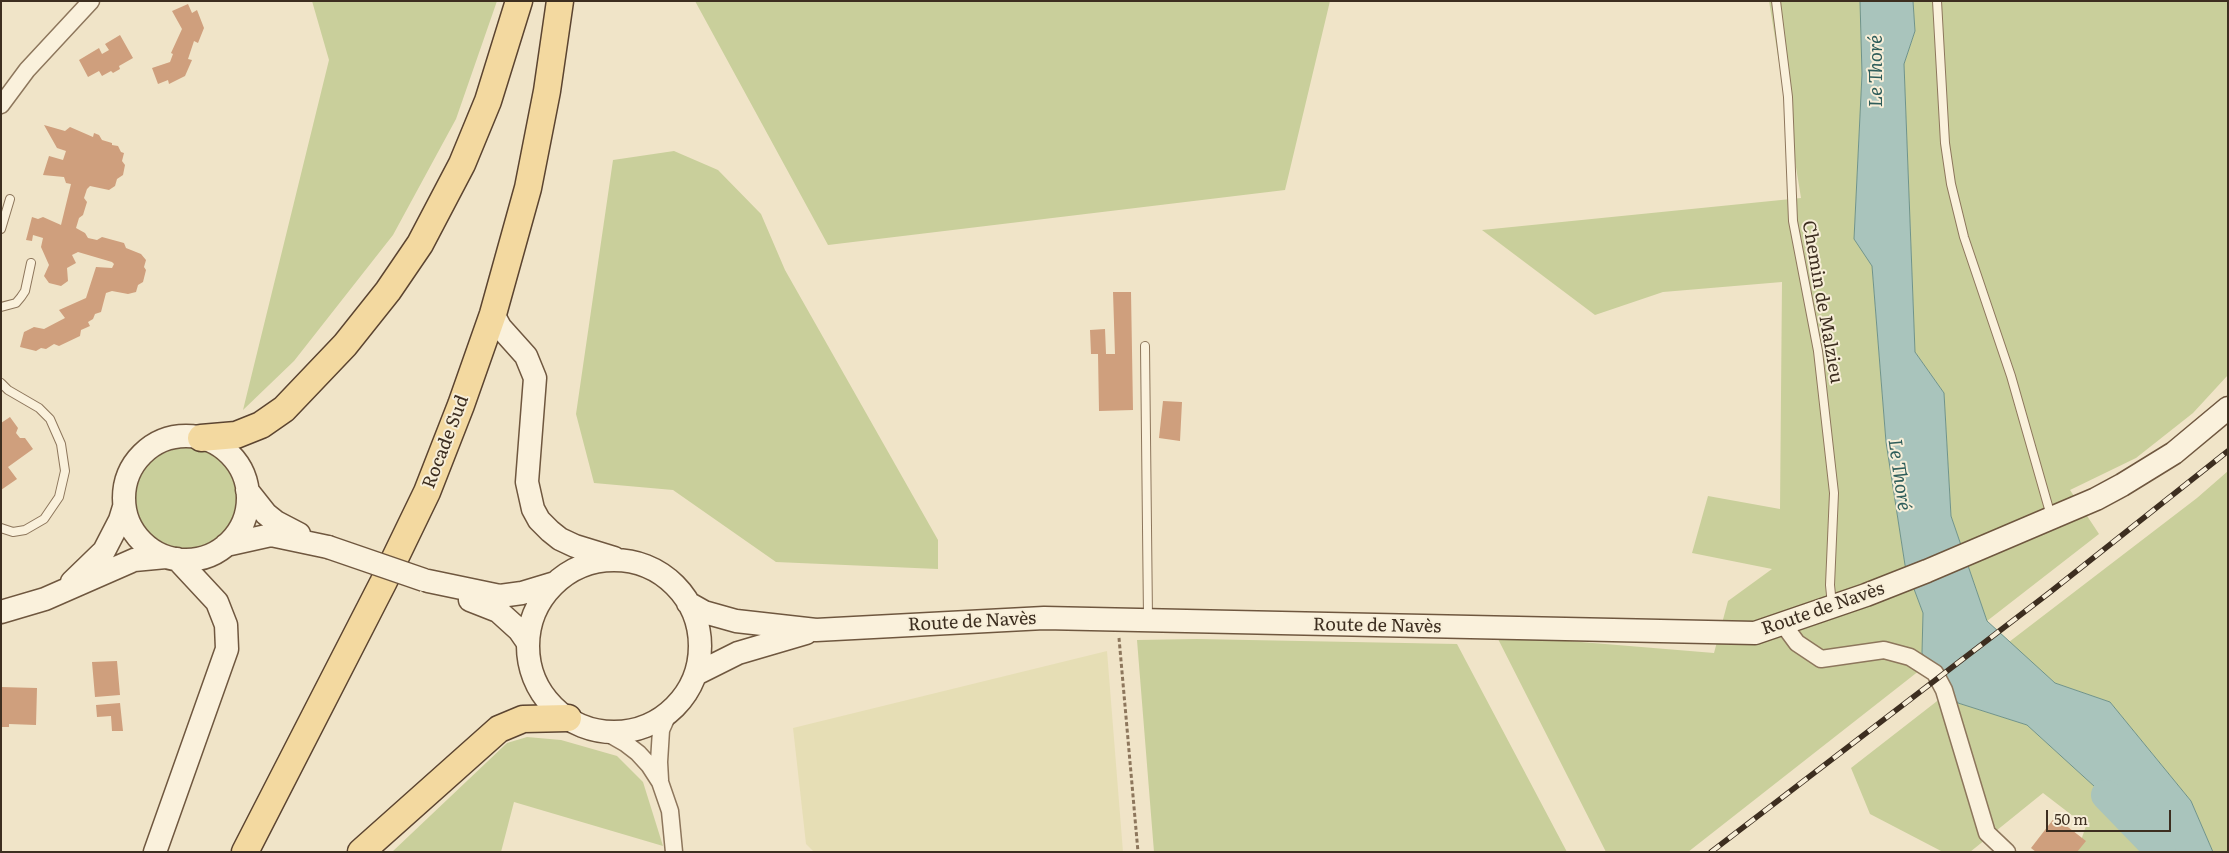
<!DOCTYPE html>
<html>
<head>
<meta charset="utf-8">
<style>
	body { margin:0 }
	#map { position:relative; width:2229px; height:853px; overflow:hidden; background:#f0e4c8; font-family:Literata,serif }
	canvas { display:block }
	.frame { position:absolute; inset:0; border:2px solid #3d2e20; pointer-events:none }
	.scale { position:absolute; left:2046px; top:810px; width:125px; height:22px; box-sizing:border-box; border:2px solid #3d2e20; border-top:0; padding-left:6px; font-size:15px; line-height:18px; white-space:nowrap; color:#3d2e20; -webkit-text-stroke:4px #f7eed8; paint-order:stroke }
</style>
</head>
<body>
<div id="map">
<canvas width="2229" height="853"></canvas>
<div class="frame"></div>
<div class="scale">50 m</div>
</div>
<script>
const g = document.querySelector('canvas').getContext('2d');
g.lineJoin = 'round';
function fillPath(path, color) { g.fillStyle = color; g.fill(path, 'evenodd'); }
const shape = rows => new Path2D(rows.map(r => 'M' + r).join(''));
function stroke(path, color, width, dash) { g.strokeStyle = color; g.lineWidth = width; g.lineCap = dash ? 'butt' : 'round'; g.setLineDash(dash || []); g.stroke(path); }
function drawText(font, color, halo, rows, align = 'center') {
  g.font = font + ' Literata,serif'; g.lineWidth = 4; g.setLineDash([]); g.textBaseline = 'middle'; g.strokeStyle = halo; g.fillStyle = color; for (const [text, x, y, turn = 0] of rows) {
    g.save(); g.translate(x, y); g.rotate((+turn || 0) * Math.PI / 180); g.textAlign = isNaN(turn) ? turn : align; if (halo) g.strokeText(text, 0, 0); g.fillText(text, 0, 0); g.restore();
  }
}
const farmland = shape([
	[1107,651,1123,852,814,852,806,844,793,728]
]);
const green = shape([
	[312,1,497,1,456,119,393,235,294,361,243,410,329,60],
	[695,1,1330,1,1285,190,828,245],
	[1769,1,1860,1,1862,74,1854,239,1872,266,1886,442,1905,565,1923,613,1922,653,1929,663,1688,852,1606,852,1496,635,1714,653,1728,601,1772,569,1692,553,1708,496,1780,509,1782,282,1663,292,1595,315,1482,230,1801,198],
	[1913,1,2228,1,2228,375,2193,413,2136,458,2070,490,2099,534,1987,621,1951,516,1944,393,1915,352,1904,64,1915,31],
	[674,151,718,170,761,214,785,270,938,540,938,569,776,562,673,490,594,483,576,414,613,160],
	'136 498a50 50 0 1 1 100 0a50 50 0 1 1-100 0Z',
	[2228,471,2228,852,2213,852,2191,801,2110,702,2055,683,2009,642,2197,498],
	[1197,639,1457,644,1567,852,1154,852,1137,640],
	[1950,691,1958,703,2027,725,2151,838,2161,852,2077,852,2086,826,2043,793,1970,852,1943,852,1870,814,1851,768],
	[527,737,561,740,617,756,643,782,663,846,514,802,501,852,392,852,507,743]
]);
const water = shape([
	[1860,1,1913,1,1915,31,1904,64,1915,352,1944,393,1951,516,1987,621,2055,683,2110,702,2191,801,2213,852,2161,852,2151,838,2027,725,1958,703,1922,653,1923,613,1905,565,1886,442,1872,266,1854,239,1862,74,1860,1]
]);
const river = shape([
	[2106,795,2161,852]
]);
const building = shape([
	[188,4,192,13,197,10,204,28,198,43,194,41,188,59,192,60,185,76,169,84,168,80,158,84,152,68,170,62,173,54,171,53,182,29,172,11],
	[120,35,133,58,119,66,120,69,113,73,111,71,102,76,99,71,88,77,79,60,99,48,102,54,109,50,105,44],
	[44,125,65,131,70,127,93,137,94,133,99,135,102,140,112,143,112,145,118,146,121,152,124,153,122,161,125,165,123,175,117,179,115,186,109,190,90,186,87,189,84,198,87,202,83,215,79,218,76,228,85,233,88,238,97,240,102,237,124,243,126,248,141,254,146,260,144,267,146,270,143,282,138,285,136,292,128,294,112,291,106,293,101,312,95,314,93,319,88,322,90,326,81,330,80,336,59,346,54,344,46,349,41,348,36,351,20,347,24,332,34,327,44,329,65,318,59,310,86,298,96,267,112,268,114,264,112,262,78,252,72,255,76,263,67,268,68,281,61,286,49,283,44,276,49,265,41,247,43,238,33,235,32,241,26,240,32,217,38,219,43,217,61,225,71,184,66,183,64,177,43,175,49,156,63,160,66,151,57,148],
	[1113,292,1131,292,1133,410,1099,411,1098,354,1091,354,1090,330,1105,329,1106,354,1115,354],
	[1163,401,1182,402,1180,441,1159,438],
	[10,417,18,428,16,433,20,438,25,438,33,449,8,467,17,479,1,490,1,423],
	[117,661,120,695,95,697,92,662],
	[1,687,37,688,36,725,9,724,9,727,1,727],
	[120,703,123,731,112,731,111,716,97,717,96,705],
	[2055,817,2086,841,2077,852,2036,852,2031,848]
]);
const path = shape([
	[1119,638,1138,852]
]);
const service = shape([
	[1776,1,1788,97,1793,221,1818,351,1834,493,1830,585,1832,605],
	[1937,1,1945,143,1951,184,1964,237,2011,376,2051,516],
	[1,229,10,199],
	[1,307,16,303,21,297,25,291,31,263],
	[1145,346,1148,618],
	[1,383,8,390,39,408,50,419,61,444,65,471,59,497,44,519,25,530,13,532,1,528]
]);
const minor = shape([
	[1,105,27,70,91,1],
	[1783,624,1797,643,1821,659,1884,650,1910,657,1935,673,1944,690,1987,833,2007,852],
	[604,731,625,743,638,753,649,765,660,782,670,811,674,852],
	[660,780,659,762,661,730,669,712]
]);
const secondary = shape([
	[493,314,500,327,526,356,535,378,527,482,533,509,539,520,550,531,560,539,575,546,614,558],
	'124 498a62 62 0 1 1 124 0a62 62 0 1 1-124 0Z',
	[247,490,266,514,276,522,299,534],
	[226,545,271,535,328,547],
	'528 646a86 86 0 1 1 172 0a86 86 0 1 1-172 0Z',
	[428,581,500,596,522,593,555,583],
	[72,582,104,551,120,520,124,507],
	[470,600,498,611,519,630,528,643],
	[688,603,704,612,736,621,816,630,1044,618,1755,633,1866,595,1927,571,2096,499,2122,485,2174,453,2228,408],
	[1,612,45,599,134,560,166,557],
	[696,674,738,653,806,633],
	[155,852,227,649,226,625,217,602,177,559]
]);
const primary = shape([
	[201,438,236,435,261,425,284,409,345,345,388,291,420,244,462,164,488,101,519,1],
	[245,852,383,583,427,492,461,405,493,314,528,188,547,91,560,1],
	[361,852,499,729,523,719,568,718]
]);
const rail = shape([
	[1711,852,2049,593,2228,451]
]);
const secondaryBridge = shape([
	[328,547,424,580]
]);
const streetNames = [
	["Chemin de Malzieu",1822,302,80],
	["Rocade Sud",446,442,-69],
	["Route de Navès",1823,609,-19],
	["Route de Navès",972,622,-3],
	["Route de Navès",1377,626,1]
];
const waterNames = [
	["Le Thoré",1876,71,-90],
	["Le Thoré",1899,475,82]
];
fillPath(farmland, '#e6deb5');
fillPath(green, '#c9cf9b');
fillPath(water, '#a9c4bc');
stroke(water, '#6f938a', 1);
stroke(river, '#a9c4bc', 30);
fillPath(building, '#cf9f7d');
stroke(service, '#8d765c', 10);
stroke(minor, '#8d765c', 19);
stroke(secondary, '#6f573f', 25);
stroke(primary, '#5b4430', 29);
stroke(path, '#8d765c', 3, [4, 2.5]);
stroke(service, '#faf1dc', 8);
stroke(minor, '#faf1dc', 16);
stroke(secondary, '#faf1dc', 22);
stroke(primary, '#f3d9a0', 26);
stroke(rail, '#3d2e20', 5.5);
stroke(rail, '#f7eed8', 4, [11]);
stroke(secondaryBridge, '#6f573f', 25, []);
stroke(secondaryBridge, '#faf1dc', 22);
drawText('18px', '#3d2e20', '#f7eed8', streetNames);
drawText('italic 19px', '#2f5d5a', '#f7eed8', waterNames);
</script>
</body>
</html>
